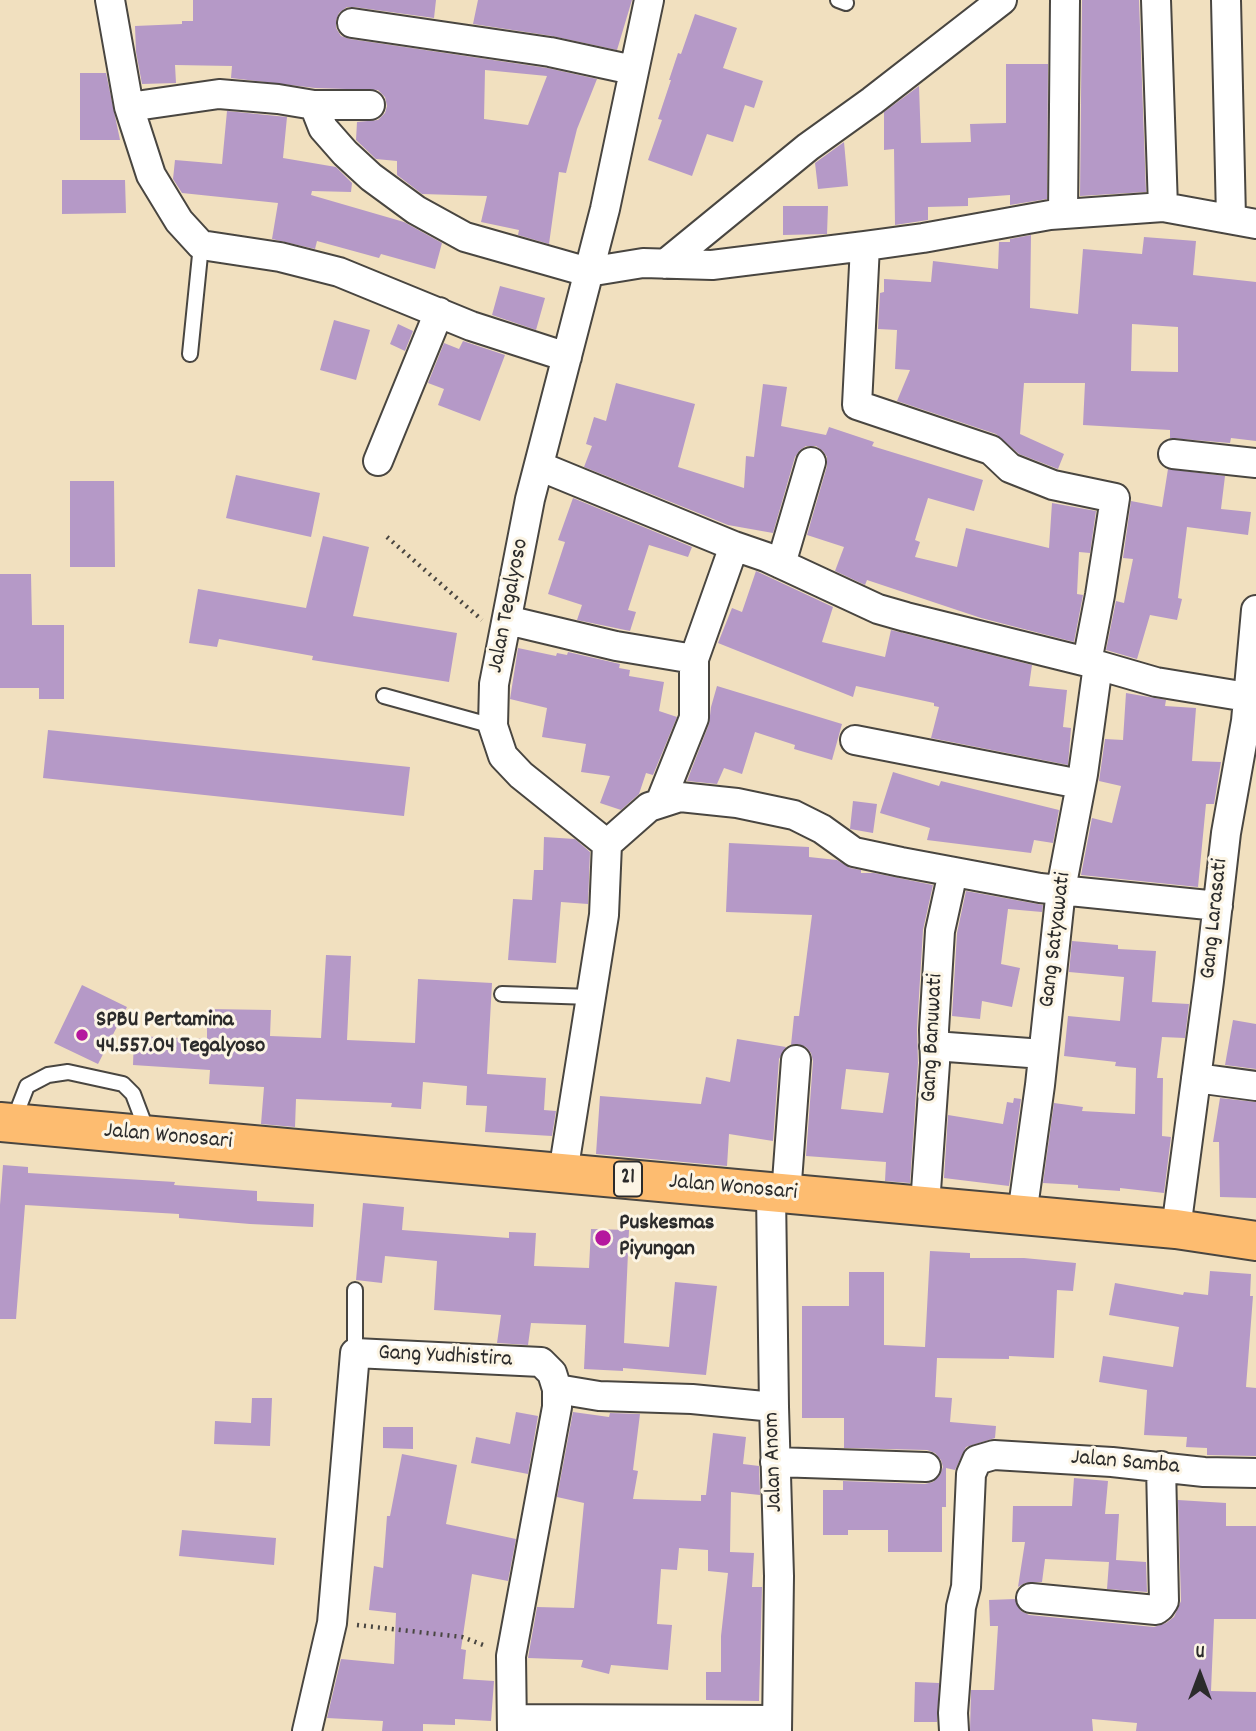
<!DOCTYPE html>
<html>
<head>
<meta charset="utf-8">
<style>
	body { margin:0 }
	#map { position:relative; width:1256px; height:1731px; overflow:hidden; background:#f1e0bf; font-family:Dekko,sans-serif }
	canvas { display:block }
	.north { position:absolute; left:1165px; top:1640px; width:70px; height:70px; -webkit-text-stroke:5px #fcf5e5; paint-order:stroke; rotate:0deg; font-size:19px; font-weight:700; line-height:28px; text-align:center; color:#2b2b2b }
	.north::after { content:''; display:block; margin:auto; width:24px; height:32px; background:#2b2b2b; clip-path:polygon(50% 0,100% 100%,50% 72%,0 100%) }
</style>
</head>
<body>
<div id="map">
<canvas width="1256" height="1731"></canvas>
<div class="north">U</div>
</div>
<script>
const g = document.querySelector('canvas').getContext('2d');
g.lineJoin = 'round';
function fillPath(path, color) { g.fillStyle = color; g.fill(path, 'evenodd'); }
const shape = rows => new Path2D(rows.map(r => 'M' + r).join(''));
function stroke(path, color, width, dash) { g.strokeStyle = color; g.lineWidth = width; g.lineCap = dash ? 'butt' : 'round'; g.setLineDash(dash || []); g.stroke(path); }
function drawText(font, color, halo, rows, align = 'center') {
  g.font = font + ' Dekko,sans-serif'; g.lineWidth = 6; g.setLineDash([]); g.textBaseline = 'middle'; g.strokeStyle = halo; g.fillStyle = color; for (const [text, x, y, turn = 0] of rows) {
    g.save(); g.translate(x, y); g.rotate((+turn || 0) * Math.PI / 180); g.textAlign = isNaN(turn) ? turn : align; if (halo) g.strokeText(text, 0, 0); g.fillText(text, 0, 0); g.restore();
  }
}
const building = shape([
	[193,0,436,0,434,18,354,7,347,7,339,13,336,20,336,28,341,36,350,39,547,68,597,79,577,129,566,173,559,172,549,244,518,235,519,230,481,222,487,196,422,194,397,175,397,161,376,159,356,140,357,122,378,120,385,113,387,106,385,97,378,90,315,88,231,78,232,66,175,65,176,83,142,84,136,52,135,26,182,24,182,21,193,21],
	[485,70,547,76,528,125,484,119],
	[478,0,632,0,617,50,552,36,473,24],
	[1082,0,1139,0,1146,192,1080,196],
	[695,14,737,28,723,68,763,81,754,108,745,105,733,142,707,134,692,176,648,160,662,120,658,119,671,80,669,80,678,53,681,54],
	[1006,64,1048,64,1047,199,1010,205,1010,195,968,198,968,206,928,207,928,220,895,225,894,149,884,150,884,112,919,86,921,143,971,142,970,124,1006,123],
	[80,73,106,73,120,140,80,140],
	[227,111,287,117,283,158,336,167,352,183,351,192,312,191,311,195,404,222,442,243,435,269,381,254,379,258,317,241,315,249,272,239,278,203,182,193,173,179,175,160,222,164],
	[844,142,848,186,818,189,815,163],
	[62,180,125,180,126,213,62,214],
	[783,206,828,206,827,234,783,235],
	[1031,235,1030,308,1078,314,1083,249,1142,254,1144,237,1196,241,1193,275,1256,282,1256,441,1231,438,1230,443,1170,438,1170,430,1083,425,1085,383,1024,383,1020,434,1064,454,1058,469,1019,454,996,434,897,401,910,370,895,369,897,330,878,329,880,293,884,292,884,279,931,282,933,261,998,269,999,242,1010,242,1010,239],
	[1132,324,1178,327,1178,372,1131,371],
	[500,286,545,298,536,330,492,315],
	[334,320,370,330,356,380,320,370],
	[398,324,413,331,405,351,390,344],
	[463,341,505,355,480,421,438,405,444,389,428,383,444,343,459,349],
	[616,383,695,404,678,467,744,488,746,456,754,457,763,384,787,387,781,426,826,435,829,427,874,442,872,446,983,480,974,511,928,498,915,540,920,542,915,557,957,567,966,528,1049,548,1052,503,1096,511,1090,553,1079,552,1077,594,1083,595,1074,642,981,618,867,580,865,585,835,571,844,547,807,535,827,466,827,457,823,451,816,446,806,446,800,450,795,457,773,533,728,525,584,467,592,446,586,444,594,417,606,421],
	[1168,469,1225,476,1221,509,1251,512,1248,535,1187,527,1178,598,1182,599,1177,620,1150,615,1137,659,1106,650,1116,601,1124,603,1133,559,1123,558,1131,501,1162,507],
	[236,475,320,493,311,537,226,518],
	[70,481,114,481,115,567,70,567],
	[573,498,692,547,688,557,649,545,628,610,636,612,630,631,577,620,582,605,548,594,565,542,558,540],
	[323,536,369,547,353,616,457,633,449,682,312,660,313,656,219,639,217,647,189,643,198,589,306,608],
	[756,571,833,607,822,642,885,657,891,630,1032,665,1029,686,1067,690,1063,727,1071,728,1068,765,931,738,939,707,934,706,934,703,856,686,853,697,718,643,732,608,742,612],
	[0,574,31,574,32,625,64,625,64,699,39,699,39,688,0,688],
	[518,648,556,656,557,653,567,655,568,652,620,664,619,668,630,670,629,676,664,682,659,711,677,717,653,775,646,773,639,794,621,810,600,803,610,776,581,772,586,744,542,737,547,708,510,699],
	[717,686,842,724,832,760,794,749,795,745,755,732,742,774,724,768,717,784,687,781,709,724,711,707],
	[1126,693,1166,700,1165,706,1196,708,1192,761,1221,762,1214,804,1206,804,1198,887,1081,875,1092,818,1112,823,1121,786,1099,781,1105,739,1123,740],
	[48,730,410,767,404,816,43,778],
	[893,772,939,786,941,781,1059,810,1053,843,1034,840,1031,853,927,840,930,828,880,813],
	[853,801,877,804,873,833,850,829],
	[544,837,575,839,590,852,588,904,561,902,556,963,508,960,513,899,532,900,534,870,543,870],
	[729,843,809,847,809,857,837,860,850,868,861,870,861,873,874,873,933,885,923,930,917,1029,918,1063,910,1183,885,1181,886,1162,806,1156,813,1061,811,1053,806,1047,798,1044,791,1045,794,1016,799,1016,812,915,726,912],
	[846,1069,889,1073,883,1113,841,1109],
	[966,891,1043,905,1042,912,1008,909,1001,964,1020,968,1012,1007,982,1001,980,1019,952,1016,957,933],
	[1072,941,1118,945,1118,949,1156,951,1152,1002,1189,1004,1185,1038,1162,1037,1157,1078,1163,1078,1162,1136,1171,1137,1164,1193,1120,1188,1120,1191,1078,1188,1078,1185,1043,1183,1054,1103,1083,1107,1082,1111,1135,1114,1136,1068,1115,1066,1116,1062,1064,1056,1068,1016,1120,1021,1124,977,1069,972],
	[326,955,351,956,347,1040,415,1043,418,979,492,983,487,1074,546,1078,544,1110,556,1111,552,1136,485,1132,487,1106,466,1105,467,1086,423,1082,421,1109,391,1107,392,1103,296,1099,295,1127,261,1124,264,1087,209,1084,210,1070,133,1065,134,1036,207,1039,207,1009,271,1010,270,1036,321,1038],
	[82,985,127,1007,98,1064,54,1043],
	[1233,1020,1256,1024,1256,1069,1225,1065],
	[737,1039,786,1047,779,1059,773,1141,729,1134,727,1166,596,1154,600,1096,701,1104,706,1077,730,1082],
	[1014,1098,1021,1099,1009,1186,944,1178,948,1115,1003,1124,1007,1102,1013,1103],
	[1220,1098,1256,1102,1256,1198,1220,1197,1219,1142,1213,1142],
	[3,1165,28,1167,28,1173,175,1182,174,1185,257,1191,257,1201,314,1204,313,1227,250,1224,179,1218,179,1214,25,1205,16,1319,0,1319,0,1205],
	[363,1203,404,1207,402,1230,509,1238,509,1232,536,1233,534,1266,589,1268,591,1229,629,1230,624,1343,669,1347,675,1282,717,1286,706,1375,623,1368,623,1371,584,1369,586,1325,531,1323,528,1345,497,1343,501,1315,434,1310,437,1261,385,1256,382,1283,356,1280],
	[930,1251,970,1253,970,1258,1024,1258,1076,1263,1073,1291,1057,1290,1054,1358,1009,1356,1009,1359,937,1358,935,1397,952,1398,950,1422,996,1426,995,1438,966,1447,955,1470,946,1468,946,1507,942,1507,942,1552,888,1552,888,1530,848,1530,848,1535,823,1535,823,1490,843,1490,843,1481,925,1484,933,1482,940,1475,943,1467,941,1460,935,1453,927,1450,844,1448,844,1418,802,1418,802,1306,849,1306,849,1272,884,1272,884,1345,925,1347],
	[1210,1271,1251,1274,1250,1296,1253,1296,1246,1387,1256,1388,1256,1456,1207,1455,1207,1448,1186,1447,1187,1437,1144,1435,1147,1390,1099,1382,1103,1356,1173,1367,1179,1327,1109,1315,1115,1283,1183,1295,1184,1292,1208,1295],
	[252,1398,272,1398,270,1446,214,1444,215,1421,251,1423],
	[516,1412,538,1416,528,1474,471,1463,476,1437,510,1444],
	[573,1412,609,1417,610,1413,640,1414,633,1470,638,1471,633,1499,701,1501,701,1495,706,1495,713,1433,746,1437,743,1464,759,1466,760,1495,731,1492,730,1552,754,1553,752,1587,762,1587,759,1701,706,1700,706,1672,721,1672,721,1636,728,1573,708,1571,708,1550,679,1548,677,1570,661,1569,657,1624,672,1625,668,1670,611,1665,609,1674,581,1667,583,1660,528,1658,537,1607,574,1608,584,1503,557,1497],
	[383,1427,413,1427,413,1449,383,1448],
	[402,1454,457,1465,446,1524,516,1539,508,1581,472,1574,461,1649,466,1650,463,1679,494,1681,491,1721,455,1719,455,1725,423,1724,423,1731,382,1731,383,1721,327,1718,341,1659,394,1664,396,1613,369,1610,374,1566,383,1568,387,1516,390,1516],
	[1074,1478,1108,1481,1105,1514,1119,1514,1116,1560,1146,1562,1147,1592,1107,1589,1109,1562,1045,1559,1042,1582,1025,1583,1018,1587,1025,1542,1012,1542,1013,1506,1072,1506],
	[1178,1500,1226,1503,1226,1526,1256,1526,1256,1619,1214,1619,1211,1691,1256,1692,1256,1731,1136,1731,1137,1723,1092,1719,1093,1731,970,1731,971,1690,994,1690,998,1626,990,1626,989,1600,1015,1599,1021,1611,1029,1615,1154,1627,1166,1623,1174,1617,1181,1601],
	[182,1530,276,1538,274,1565,179,1556],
	[915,1682,939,1683,937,1722,914,1722]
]);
const path = shape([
	[387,537,482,620],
	[357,1625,462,1637,486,1646]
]);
const service = shape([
	[838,0,846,3],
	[190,354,201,245],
	[384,696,493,726],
	[502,994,591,997],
	[13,1122,27,1086,48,1075,68,1072,123,1084,133,1094,147,1131],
	[355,1353,355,1290]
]);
const minor = shape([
	[110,0,129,107],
	[1156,0,1163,207],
	[1226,0,1231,218],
	[352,23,550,52,633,70],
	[314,105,323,128,345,153,371,177,416,210,465,237,588,272,643,263,712,265,865,246,923,238,1050,215,1163,207,1256,224],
	[370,105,314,105,278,99,219,94,129,107,151,175,179,221,201,245,280,257,339,272,471,326,567,357],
	[1063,214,1065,0],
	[865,246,857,405,991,450,1010,468,1053,485,1115,498,1100,595,1087,662],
	[665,264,808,147,872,101,1002,0],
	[1173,454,1256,463],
	[378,461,439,312],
	[539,466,734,546,694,659,694,718,660,803],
	[734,546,766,557,878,609,906,617,1087,662,1156,682,1247,697],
	[781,564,811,462],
	[507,620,616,646,694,659],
	[855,740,1080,784],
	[607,844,649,807,680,797,737,803,794,815,822,829,854,852,901,862,1040,888,1218,906],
	[934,1046,1043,1054],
	[1196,1078,1256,1086],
	[563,1173,604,915,607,844,521,775,503,756,493,726,494,684,530,499,605,209,649,0],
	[771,1193,774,1407,779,1576,777,1731],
	[786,1195,796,1060],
	[925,1205,935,1063,934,1030,940,931,953,872],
	[1022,1215,1040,1085,1061,889,1083,774,1098,665],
	[1176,1229,1209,981,1226,833,1246,721,1256,610],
	[775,1462,926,1467],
	[1031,1598,1156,1610,1160,1607,1164,1601,1161,1466],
	[513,1719,777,1720],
	[307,1731,332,1623,355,1353,541,1362,552,1373,557,1389,599,1396,692,1399,774,1407],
	[512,1731,511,1656,557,1407,557,1389],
	[954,1731,953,1713,961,1607,966,1587,971,1474,977,1460,994,1455,1112,1462,1204,1472,1256,1473]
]);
const trunk = shape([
	[0,1122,1176,1229,1256,1241]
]);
const markers = [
	[82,1035,7,"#b5179e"],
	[603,1238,9,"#b5179e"]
];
const shields = [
	[628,1179,28]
];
const shieldNames = [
	["21",628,1179]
];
const streetNames = [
	["Jalan Tegalyoso",510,606,-79],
	["Gang Larasati",1216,919,-84],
	["Gang Satyawati",1057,940,-83],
	["Gang Banuwati",934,1038,-87],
	["Jalan Wonosari",168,1138,5],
	["Jalan Wonosari",733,1189,5],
	["Gang Yudhistira",445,1358,3],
	["Jalan Anom",775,1462,-92],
	["Jalan Samba",1125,1464,5]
];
const poiNames = [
	["SPBU Pertamina",96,1022],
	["44.557.04 Tegalyoso",96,1048],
	["Puskesmas",619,1225],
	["Piyungan",619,1251]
];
fillPath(building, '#b599c7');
stroke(service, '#494641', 18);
stroke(minor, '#494641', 32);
stroke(trunk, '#494641', 42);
stroke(path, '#494641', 4.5, [2, 5]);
stroke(service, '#fff', 14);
stroke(minor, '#fff', 28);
stroke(trunk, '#fdbc70', 38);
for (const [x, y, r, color] of markers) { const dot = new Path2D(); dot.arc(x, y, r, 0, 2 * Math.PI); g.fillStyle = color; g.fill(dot); stroke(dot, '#fcf5e5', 2.5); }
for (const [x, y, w] of shields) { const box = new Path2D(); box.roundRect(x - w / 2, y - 17.5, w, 35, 5); g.fillStyle = '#fcf5e5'; g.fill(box); stroke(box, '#2b2b2b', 2); }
drawText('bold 21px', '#2b2b2b', null, shieldNames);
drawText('23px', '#2b2b2b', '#fcf5e5', streetNames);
drawText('bold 23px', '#2b2b2b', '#fcf5e5', poiNames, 'left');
</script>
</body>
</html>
